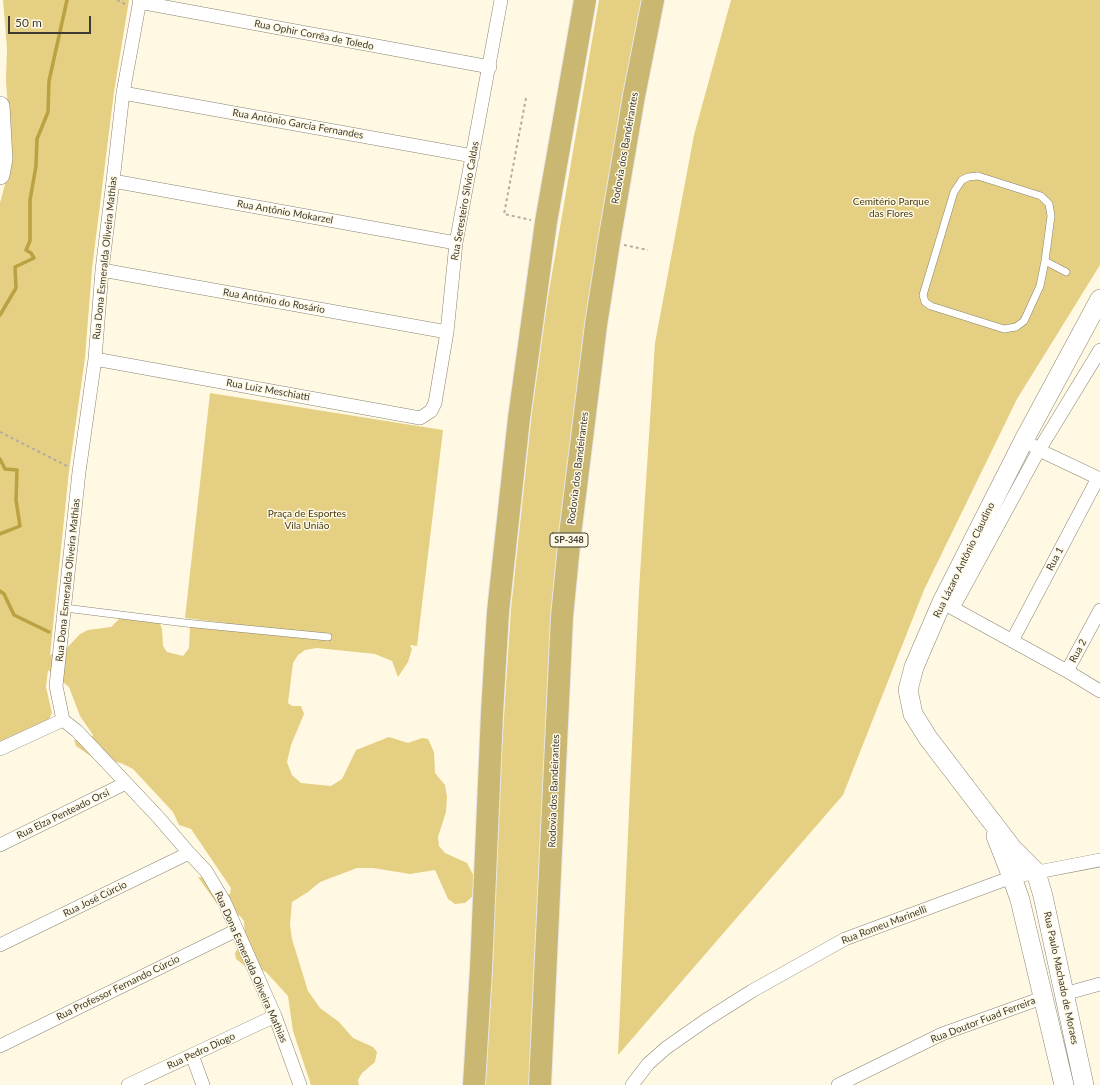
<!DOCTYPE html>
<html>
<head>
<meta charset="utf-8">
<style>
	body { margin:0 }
	#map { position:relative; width:1100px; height:1085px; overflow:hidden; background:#fff9e4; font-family:Lato,sans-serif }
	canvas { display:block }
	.scale { position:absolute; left:8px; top:16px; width:83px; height:18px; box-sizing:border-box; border:2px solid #3c3a32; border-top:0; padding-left:5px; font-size:12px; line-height:14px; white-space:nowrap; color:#3c3a32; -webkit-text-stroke:3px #fff9e4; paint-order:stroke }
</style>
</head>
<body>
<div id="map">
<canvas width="1100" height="1085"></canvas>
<div class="scale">50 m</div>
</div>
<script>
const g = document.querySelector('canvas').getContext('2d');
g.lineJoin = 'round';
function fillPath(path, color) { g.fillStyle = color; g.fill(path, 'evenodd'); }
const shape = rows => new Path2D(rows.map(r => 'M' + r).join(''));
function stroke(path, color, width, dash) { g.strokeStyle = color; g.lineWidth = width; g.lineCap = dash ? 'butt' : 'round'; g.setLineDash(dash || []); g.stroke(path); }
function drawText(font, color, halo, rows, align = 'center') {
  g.font = font + ' Lato,sans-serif'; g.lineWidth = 3; g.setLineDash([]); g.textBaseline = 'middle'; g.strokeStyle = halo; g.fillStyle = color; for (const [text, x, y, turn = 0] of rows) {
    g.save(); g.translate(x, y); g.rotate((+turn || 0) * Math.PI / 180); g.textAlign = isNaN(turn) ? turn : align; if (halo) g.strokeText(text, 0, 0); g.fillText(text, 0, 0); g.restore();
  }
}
const green = shape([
	[3,0,129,0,114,92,92,269,85,358,69,471,50,655,66,649,80,634,88,630,111,627,121,617,159,621,162,629,163,646,167,652,183,656,189,648,190,627,219,625,226,623,185,618,210,393,443,430,417,646,410,645,412,649,408,662,398,677,392,661,375,654,317,648,305,650,298,655,293,663,288,703,292,706,301,706,304,714,291,745,287,762,292,775,301,783,331,786,342,779,356,750,389,737,408,743,422,738,428,739,434,752,435,773,445,785,447,797,446,812,438,837,439,846,445,853,467,863,475,878,476,887,473,896,465,903,455,904,448,899,435,870,410,874,373,868,357,868,320,882,308,892,292,902,290,925,292,939,308,991,320,1008,339,1022,353,1038,373,1047,377,1052,375,1062,362,1073,358,1080,359,1085,311,1085,293,1031,288,996,266,972,256,967,245,966,236,959,235,953,245,937,244,921,240,916,220,908,198,877,205,878,225,894,230,894,231,888,191,829,179,825,173,812,133,769,121,763,95,759,76,746,74,740,90,742,93,735,80,716,69,687,48,670,46,687,52,713,49,719,0,741,0,203,8,173,10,136,6,81,7,48],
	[599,0,643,0,614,151,536,964,529,1085,485,1085,493,965,497,823,511,609,532,412,548,297],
	[731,0,1100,0,1100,265,1017,399,924,590,843,795,618,1055,639,590,655,343,694,135]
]);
const stream = shape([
	[0,315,16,288,15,267,34,258,31,253,26,250,30,241,30,200,36,166,37,139,48,112,49,81,67,0],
	[0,459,5,469,17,470,16,500,20,526,0,534],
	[0,591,4,594,14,615,49,632]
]);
const path = shape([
	[117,0,127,5],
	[526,98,504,214,531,220],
	[624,245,648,250],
	[0,432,67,466]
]);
const lane = shape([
	[978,176,1041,196,1049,204,1051,216,1045,261,1040,286,1024,321,1016,327,1004,329,931,306,925,302,923,295,954,192,962,180,968,177,978,176],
	[1045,261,1066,272],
	[65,608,185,623,328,637]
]);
const street = shape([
	[140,0,123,93,113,181,102,270,95,359,79,472,56,686,63,720,77,731,159,818,189,853,206,871,224,901,275,1016,300,1085],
	[139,2,490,67],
	[123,93,473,156],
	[113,181,456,243],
	[102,270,447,332],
	[95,359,420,418,431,411,435,403,447,332,456,243,501,0],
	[1032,445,1039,450,1100,479],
	[947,605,1067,671,1100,691],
	[953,608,1039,450,1100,350],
	[1012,641,1098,478],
	[1067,671,1100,610],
	[0,749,63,720],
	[0,845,126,783],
	[0,945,189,853],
	[1064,994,1100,984],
	[0,1046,237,930],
	[192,1055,203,1085],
	[128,1085,275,1016],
	[632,1085,648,1064,666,1048,706,1020,752,991,845,939,1012,877,1100,860],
	[838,1085,942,1034,1042,998]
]);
const secondary = shape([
	[0,106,3,159,0,175],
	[996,836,1012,877,1020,900,1064,1085],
	[1084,1085,1043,896,1036,872,1012,848,928,738,913,714,908,690,914,667,942,602,1024,440,1100,299]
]);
const highway = shape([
	[474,1085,481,969,492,713,498,612,519,418,546,222,585,0],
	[540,1085,562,617,570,535,596,325,609,242,634,96,653,0]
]);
const shields = [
	[569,540,38]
];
const shieldNames = [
	["SP-348",569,540]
];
const streetNames = [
	["Rua Ophir Corrêa de Toledo",314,35,11],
	["Rua Antônio Garcia Fernandes",298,124,10],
	["Rodovia dos Bandeirantes",625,148,-80],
	["Rua Seresteiro Sílvio Caldas",465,201,-80],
	["Rua Antônio Mokarzel",285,212,10],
	["Rua Dona Esmeralda Oliveira Mathias",105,258,-84],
	["Rua Antônio do Rosário",274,301,10],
	["Rua Luiz Meschiatti",268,390,10],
	["Rodovia dos Bandeirantes",578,468,-83],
	["Rua 1",1055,559,-62],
	["Rua Lázaro Antônio Claudino",964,560,-64],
	["Rua Dona Esmeralda Oliveira Mathias",68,580,-84],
	["Rua 2",1078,651,-62],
	["Rodovia dos Bandeirantes",554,791,-88],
	["Rua Elza Penteado Orsi",63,814,-26],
	["Rua José Cúrcio",95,899,-26],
	["Rua Romeu Marinelli",884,925,-21],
	["Rua Dona Esmeralda Oliveira Mathias",251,967,66],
	["Rua Paulo Machado de Moraes",1061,978,78],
	["Rua Professor Fernando Cúrcio",118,988,-26],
	["Rua Doutor Fuad Ferreira",983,1020,-21],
	["Rua Pedro Diogo",201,1051,-25]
];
const parkNames = [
	["Cemitério Parque",891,202],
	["das Flores",891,214],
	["Praça de Esportes",307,514],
	["Vila União",307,526]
];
fillPath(green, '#e5cf82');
stroke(stream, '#baa142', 3.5);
stroke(lane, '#888370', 8);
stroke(street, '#888370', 14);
stroke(secondary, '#888370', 20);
stroke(highway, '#e8e7e6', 24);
stroke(path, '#b2ad9d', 2, [3, 3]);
stroke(lane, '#fff', 7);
stroke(street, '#fff', 13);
stroke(secondary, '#fff', 19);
stroke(highway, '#cab772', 22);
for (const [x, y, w] of shields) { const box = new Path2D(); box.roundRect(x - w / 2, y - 7, w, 14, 3); g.fillStyle = '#fff9e4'; g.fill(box); stroke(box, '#3c3a32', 1); }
drawText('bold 9px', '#3c3a32', null, shieldNames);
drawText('10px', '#3c3a32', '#fff9e4', streetNames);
drawText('10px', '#453a12', '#fff9e4', parkNames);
</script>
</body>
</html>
